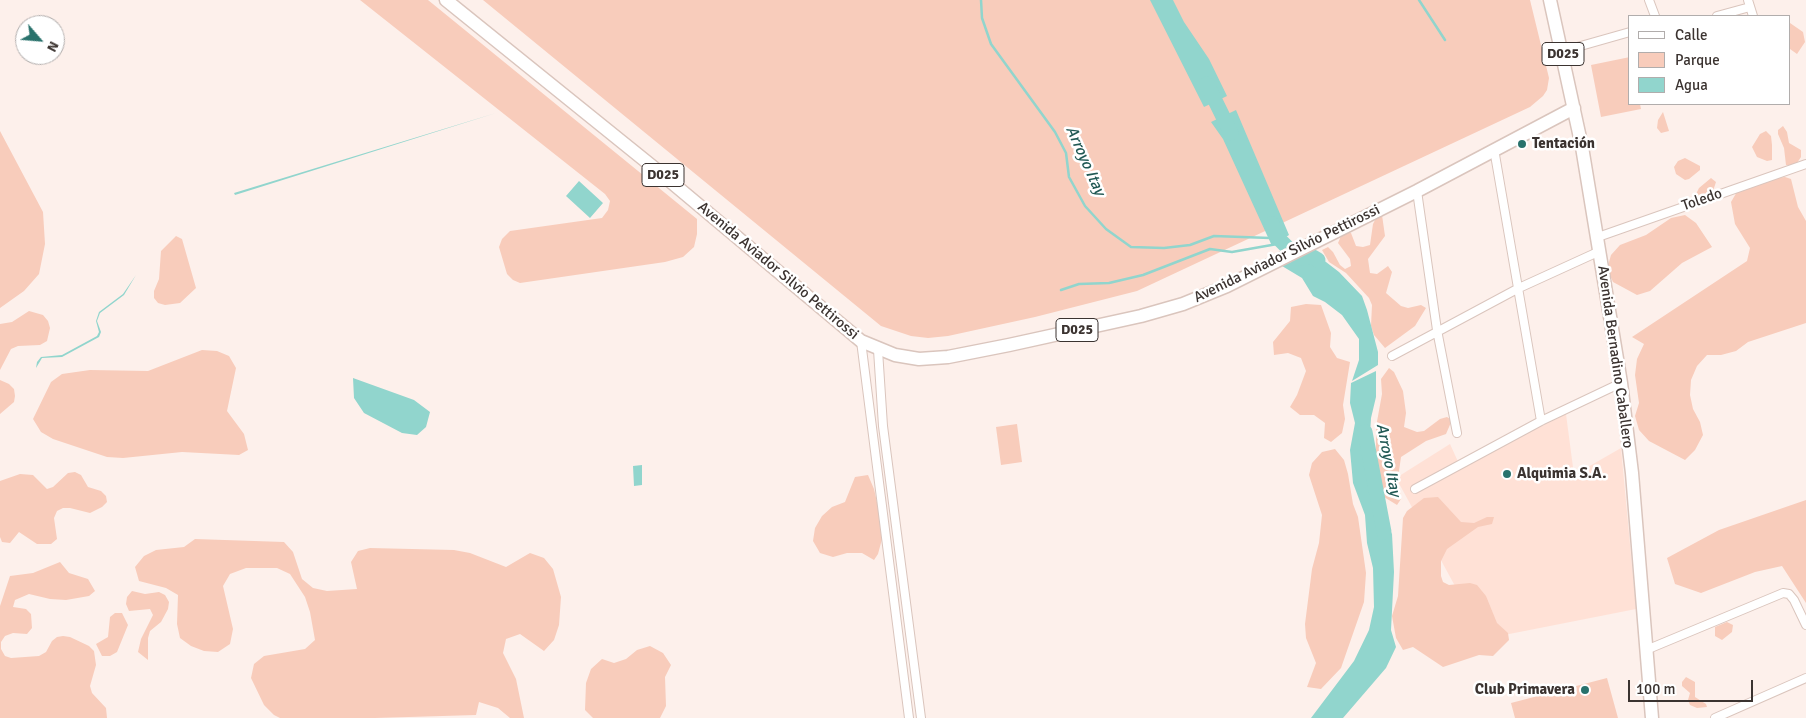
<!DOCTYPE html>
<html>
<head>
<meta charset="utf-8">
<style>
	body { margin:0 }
	#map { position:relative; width:1806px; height:718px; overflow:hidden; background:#fdf0eb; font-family:Signika,sans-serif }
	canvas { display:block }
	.legend { position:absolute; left:1628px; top:15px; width:162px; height:90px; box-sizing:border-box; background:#fff; border:1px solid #b1adac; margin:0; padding:6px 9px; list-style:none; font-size:15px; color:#3b3330 }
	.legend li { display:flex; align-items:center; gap:10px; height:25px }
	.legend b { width:25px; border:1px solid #b1adac }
	.north { position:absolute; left:15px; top:15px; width:50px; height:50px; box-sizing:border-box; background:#fff; border:1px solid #b1adac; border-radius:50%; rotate:117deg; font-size:14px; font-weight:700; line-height:20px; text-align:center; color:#3b3330 }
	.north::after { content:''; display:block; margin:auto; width:18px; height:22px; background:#29726c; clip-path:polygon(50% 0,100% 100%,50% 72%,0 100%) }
	.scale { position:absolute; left:1628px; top:680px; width:125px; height:22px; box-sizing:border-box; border:2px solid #3b3330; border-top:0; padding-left:6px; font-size:15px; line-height:18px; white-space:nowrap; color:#3b3330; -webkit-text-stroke:4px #fff; paint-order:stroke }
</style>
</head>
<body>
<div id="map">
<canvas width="1806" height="718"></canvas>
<ul class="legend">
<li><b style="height:6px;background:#fff"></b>Calle</li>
<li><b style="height:14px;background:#f8ccbb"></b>Parque</li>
<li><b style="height:14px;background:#91d5cd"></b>Agua</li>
</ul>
<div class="north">N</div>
<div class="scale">100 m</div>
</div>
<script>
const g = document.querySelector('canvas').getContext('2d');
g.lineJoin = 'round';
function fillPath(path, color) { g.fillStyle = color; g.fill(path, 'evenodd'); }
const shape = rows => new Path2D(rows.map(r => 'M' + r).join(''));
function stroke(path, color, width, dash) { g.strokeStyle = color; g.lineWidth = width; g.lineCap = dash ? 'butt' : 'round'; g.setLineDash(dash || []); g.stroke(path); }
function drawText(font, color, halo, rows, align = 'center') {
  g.font = font + ' Signika,sans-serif'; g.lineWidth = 5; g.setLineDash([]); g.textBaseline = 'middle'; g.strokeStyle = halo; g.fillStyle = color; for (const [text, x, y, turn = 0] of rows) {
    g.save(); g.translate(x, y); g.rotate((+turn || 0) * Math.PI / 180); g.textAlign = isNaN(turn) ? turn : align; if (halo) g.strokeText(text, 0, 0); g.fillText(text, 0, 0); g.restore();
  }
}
const built = shape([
	[1566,414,1574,475,1621,448,1636,609,1484,639,1396,478,1450,444,1460,466]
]);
const green = shape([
	[360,0,428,0,697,219,697,234,694,247,683,257,665,262,520,283,513,280,507,274,499,247,502,239,510,231,602,218,608,210,610,201,605,194],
	[483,0,1530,0,1549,78,1547,90,1543,96,1530,107,1137,291,1035,317,948,336,928,338,911,336,881,326],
	[1790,23,1803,32,1805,42,1797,54,1790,49],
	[1630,57,1630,104,1640,104,1641,109,1601,117,1591,65],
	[1663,112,1669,131,1661,133,1657,128,1658,120],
	[1783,126,1787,132,1789,143,1801,150,1801,157,1795,166,1786,165,1784,148,1778,134,1778,130],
	[0,131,43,212,45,244,39,274,24,291,0,308],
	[1766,131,1771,136,1772,145,1772,160,1767,161,1757,157,1752,147,1760,134],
	[1685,158,1700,166,1700,170,1689,179,1685,180,1676,174,1674,167,1678,161],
	[1785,177,1791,179,1798,207,1806,221,1806,323,1748,342,1736,351,1721,355,1707,355,1697,366,1691,380,1690,395,1693,409,1700,422,1703,435,1695,450,1685,460,1649,441,1639,430,1635,416,1639,403,1635,375,1637,359,1644,344,1632,337,1747,261,1750,248,1735,224,1731,202,1738,190,1764,179],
	[1711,178,1716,182,1711,197,1693,200,1699,188],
	[1382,215,1385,236,1368,259,1370,273,1377,274,1388,266,1392,272,1386,293,1401,306,1408,308,1421,305,1426,308,1415,326,1385,348,1374,335,1371,326,1372,305,1369,298,1346,273,1329,262,1322,250,1328,247,1333,252,1340,265,1345,269,1351,266,1350,259,1338,243,1341,236,1345,231,1351,233,1356,246,1363,247,1370,245,1373,224,1376,218],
	[1685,215,1696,223,1712,247,1682,263,1650,291,1637,295,1613,282,1607,269,1611,255,1620,245,1646,235,1671,218],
	[176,236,182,239,196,288,180,303,165,305,158,303,154,298,154,291,159,279,161,251],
	[1306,304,1321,305,1331,333,1330,347,1337,358,1350,362,1343,405,1345,419,1342,433,1331,442,1324,438,1325,423,1314,415,1300,415,1290,407,1297,395,1306,371,1301,358,1288,353,1274,355,1273,342,1290,321,1291,307],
	[29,311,43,315,48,321,50,328,47,341,40,345,18,346,11,349,0,370,0,324,12,322],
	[202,350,217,351,229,356,236,368,227,411,244,434,248,450,239,455,182,452,123,458,107,457,53,439,41,432,33,419,51,382,62,374,90,370,148,371],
	[1389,368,1394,372,1403,391,1406,413,1404,427,1417,432,1424,431,1440,419,1447,417,1452,420,1446,434,1426,441,1401,457,1398,478,1401,499,1397,505,1384,497,1378,483,1376,462,1376,427,1382,394,1381,379],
	[0,380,9,384,14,389,15,396,14,402,0,414],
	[1017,424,1022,462,1001,465,996,427],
	[1335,449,1344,460,1348,474,1353,504,1358,517,1366,573,1364,602,1341,668,1321,689,1307,687,1316,663,1306,638,1305,624,1312,569,1319,543,1322,515,1309,475,1312,463,1322,452],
	[75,472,81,475,88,487,101,491,106,496,107,502,102,507,90,513,70,508,63,508,57,511,54,518,57,539,51,544,37,544,19,532,10,543,2,542,0,537,0,481,20,474,33,475,47,489,53,487,68,473],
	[868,475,874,489,882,524,882,539,878,554,874,560,862,553,847,553,833,557,820,553,813,541,815,528,822,516,832,507,845,502,855,477],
	[1438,497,1461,522,1474,523,1487,517,1494,517,1492,524,1478,527,1447,549,1441,561,1441,576,1443,582,1449,585,1470,583,1477,585,1486,596,1497,623,1508,633,1509,640,1493,656,1479,655,1443,667,1413,647,1403,650,1396,638,1392,616,1398,596,1403,518,1407,511,1424,498],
	[1806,500,1806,603,1782,566,1755,572,1701,593,1675,584,1667,558,1719,530],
	[195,539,284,542,293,552,302,579,313,588,327,591,357,589,351,562,358,551,370,548,454,550,470,553,506,567,530,553,544,558,553,569,561,597,559,625,554,640,544,651,520,634,506,639,503,653,516,679,524,718,510,718,498,708,479,702,476,715,375,718,280,718,274,715,264,705,251,678,254,664,264,656,305,649,315,640,310,612,305,597,290,574,277,568,246,568,230,574,223,586,233,629,230,644,218,652,204,651,191,646,180,638,177,624,178,595,166,588,139,581,135,567,144,556,156,550,184,547],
	[60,562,69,573,88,579,95,591,89,596,66,600,50,599,29,594,15,600,13,607,26,609,31,614,32,628,27,634,13,633,5,636,1,642,1,649,5,656,11,658,39,656,46,652,52,641,57,637,63,636,70,637,89,646,94,651,96,665,90,686,92,693,106,708,107,718,0,718,0,606,10,576,33,573],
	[132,591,145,594,159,592,165,595,169,602,168,609,161,622,150,631,148,638,148,660,138,652,141,639,153,615,150,609,129,611,126,604,127,597],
	[115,613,122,613,128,625,117,652,110,656,102,656,96,644,108,637,110,617],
	[1727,622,1733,625,1732,632,1722,640,1715,636,1715,627],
	[650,646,663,653,671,665,665,677,666,706,660,718,593,718,585,710,586,683,591,669,602,659,614,663,626,659,637,650],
	[1686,677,1695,682,1695,697,1706,704,1707,707,1697,708,1690,705,1688,700,1690,693,1682,686,1682,682],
	[1607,678,1618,718,1515,718,1511,703]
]);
const water = shape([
	[1150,0,1173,0,1184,22,1209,59,1227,96,1204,107],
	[1236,110,1289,235,1272,246,1223,139,1211,122],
	[496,113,235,195,234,193],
	[579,181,603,203,590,218,566,196],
	[1313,252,1339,272,1362,296,1367,310,1378,352,1378,365,1352,381,1359,360,1359,339,1342,315,1325,302,1313,296,1302,278,1282,266],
	[136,275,124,295,100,313,97,321,101,332,99,337,62,357,42,358,36,368,37,362,41,357,62,355,97,336,99,332,96,321,99,312,123,294],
	[1376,371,1376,397,1371,418,1368,467,1373,496,1392,534,1394,572,1391,630,1396,647,1386,668,1343,718,1311,718,1354,661,1369,630,1374,607,1373,568,1367,543,1365,515,1353,483,1350,450,1355,423,1350,403,1351,383],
	[353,378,414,400,430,412,426,427,417,435,402,433,364,413,354,398],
	[642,465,642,485,634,486,633,466]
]);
const stream = shape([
	[981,0,982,18,991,44,1055,132,1066,153,1069,177,1085,206,1106,229,1131,247,1164,248,1190,245,1214,236,1270,238],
	[1419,0,1445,40],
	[1061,290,1079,284,1109,283,1143,275,1210,249,1232,252,1283,243]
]);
const river = shape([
	[1207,84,1231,133],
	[1272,224,1278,238,1298,258,1313,257,1318,260],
	[1365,432,1384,532]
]);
const street = shape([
	[1649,0,1655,16],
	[1748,0,1753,16],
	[1717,16,1750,7],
	[1563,51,1630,32],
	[1494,149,1541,421],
	[1417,191,1437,330,1457,433],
	[1598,237,1806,164],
	[861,341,909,718],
	[878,350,883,426,921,718],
	[1392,356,1519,288,1600,251],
	[1415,489,1541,421,1621,383],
	[1646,650,1783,593,1789,594,1794,600,1806,625],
	[1715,718,1806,678]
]);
const primary = shape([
	[446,0,658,171,861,341,895,355,919,359,948,357,1009,345,1141,316,1183,304,1227,286,1417,191,1574,108],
	[1550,0,1582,147,1621,383,1632,473,1652,718]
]);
const markers = [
	[1522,144,5,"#29726c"],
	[1507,474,5,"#29726c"],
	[1585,690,5,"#29726c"]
];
const shields = [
	[1563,54,42],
	[663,175,42],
	[1077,330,42]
];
const shieldNames = [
	["D025",1563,54],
	["D025",663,175],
	["D025",1077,330]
];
const poiNames = [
	["Tentación",1532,144],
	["Alquimia S.A.",1517,474],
	["Club Primavera",1575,690,"right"]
];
const streetNames = [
	["Toledo",1702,200,-19],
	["Avenida Aviador Silvio Pettirossi",1287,254,-26],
	["Avenida Aviador Silvio Pettirossi",778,271,40],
	["Avenida Bernadino Caballero",1615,357,82]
];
const waterNames = [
	["Arroyo Itay",1085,161,66],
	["Arroyo Itay",1388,460,79]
];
fillPath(built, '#ffe1d6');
fillPath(green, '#f8ccbb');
fillPath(water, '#91d5cd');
stroke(stream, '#91d5cd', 2.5);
stroke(river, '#91d5cd', 15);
stroke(street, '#dac5bd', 10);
stroke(primary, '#dac5bd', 15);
stroke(street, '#fff', 8);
stroke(primary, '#fff', 12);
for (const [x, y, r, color] of markers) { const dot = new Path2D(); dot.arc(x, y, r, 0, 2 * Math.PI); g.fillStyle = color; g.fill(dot); stroke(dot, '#fff', 2); }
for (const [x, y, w] of shields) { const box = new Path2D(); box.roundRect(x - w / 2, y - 11.5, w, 23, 4); g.fillStyle = '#fff'; g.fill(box); stroke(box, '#3b3330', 1); }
drawText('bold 14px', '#3b3330', null, shieldNames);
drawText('bold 15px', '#3b3330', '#fff', poiNames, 'left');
drawText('15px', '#3b3330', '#fff', streetNames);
drawText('italic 16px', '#215954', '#fff', waterNames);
</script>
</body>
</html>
